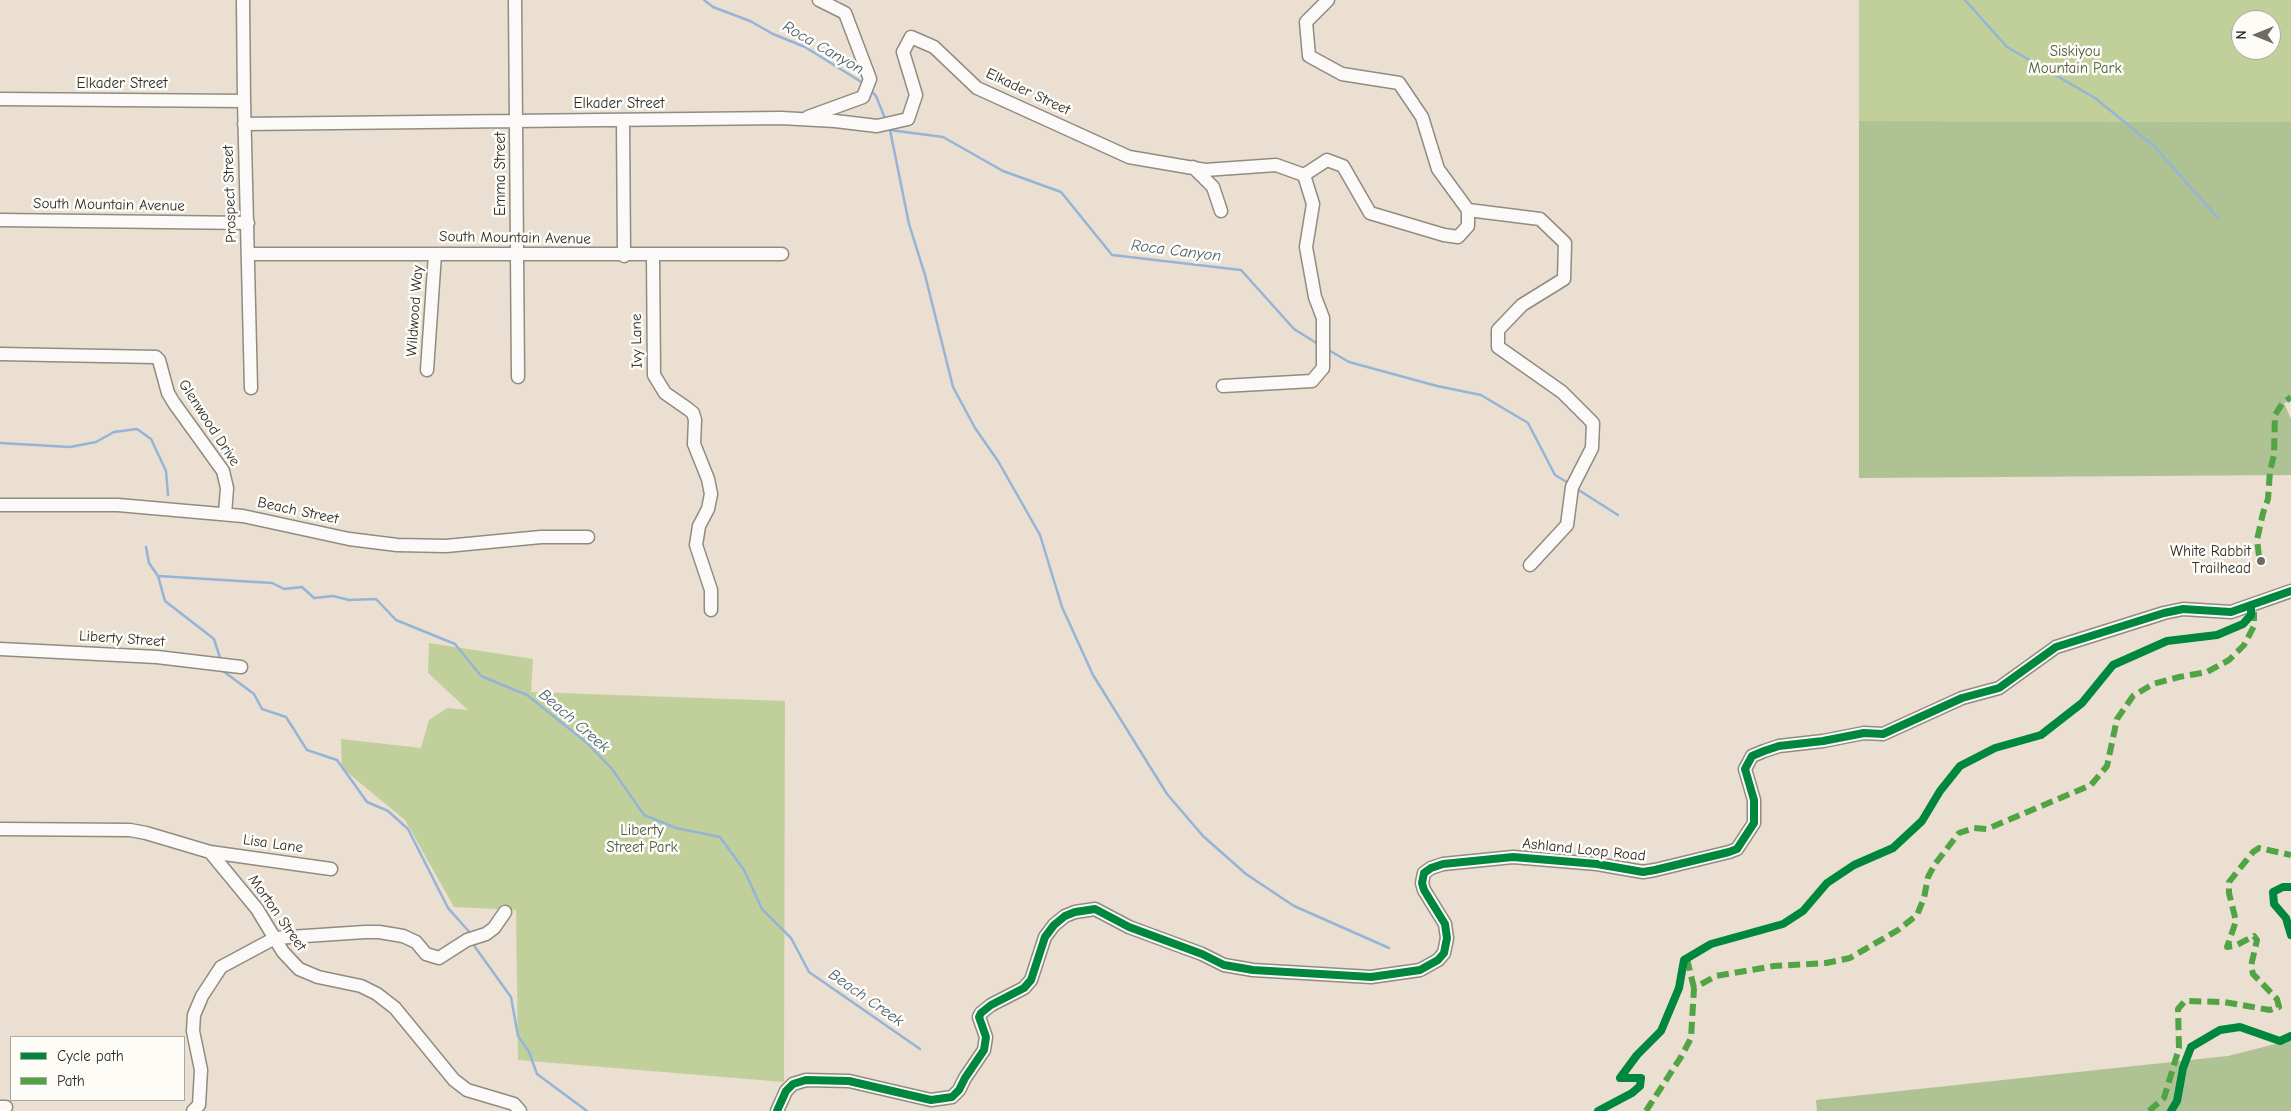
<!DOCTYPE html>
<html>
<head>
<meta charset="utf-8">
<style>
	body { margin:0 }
	#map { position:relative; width:2291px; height:1111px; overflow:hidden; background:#eadfd0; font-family:"Comic Neue",sans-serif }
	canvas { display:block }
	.legend { position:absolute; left:10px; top:1036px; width:175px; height:65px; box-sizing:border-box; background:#fdfcf7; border:1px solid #a9a8a5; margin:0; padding:6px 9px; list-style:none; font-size:15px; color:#2b2b2b }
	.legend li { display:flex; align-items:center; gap:10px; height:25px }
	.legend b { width:25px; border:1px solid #a9a8a5 }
	.north { position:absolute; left:2231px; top:10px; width:50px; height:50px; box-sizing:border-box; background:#fdfcf7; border:1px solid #a9a8a5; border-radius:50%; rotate:270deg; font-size:14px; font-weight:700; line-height:20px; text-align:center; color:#2b2b2b }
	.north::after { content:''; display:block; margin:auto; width:18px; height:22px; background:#6e6a65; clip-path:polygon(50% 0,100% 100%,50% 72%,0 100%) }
</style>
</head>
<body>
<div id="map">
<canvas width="2291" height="1111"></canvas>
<ul class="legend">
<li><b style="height:6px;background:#00873e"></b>Cycle path</li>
<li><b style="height:6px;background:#51a443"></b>Path</li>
</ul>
<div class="north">N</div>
</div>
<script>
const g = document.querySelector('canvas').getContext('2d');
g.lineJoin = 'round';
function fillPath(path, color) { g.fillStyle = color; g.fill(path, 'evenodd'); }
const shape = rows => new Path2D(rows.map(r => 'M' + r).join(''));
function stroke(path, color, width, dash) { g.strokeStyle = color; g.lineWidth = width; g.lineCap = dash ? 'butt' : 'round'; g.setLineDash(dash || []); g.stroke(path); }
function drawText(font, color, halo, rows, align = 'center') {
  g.font = font + ' "Comic Neue",sans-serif'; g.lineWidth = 5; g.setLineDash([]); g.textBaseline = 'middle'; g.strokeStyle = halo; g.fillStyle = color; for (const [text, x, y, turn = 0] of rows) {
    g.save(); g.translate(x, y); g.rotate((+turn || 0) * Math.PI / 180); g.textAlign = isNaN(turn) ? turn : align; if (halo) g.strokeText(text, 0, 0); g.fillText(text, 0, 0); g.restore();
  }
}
const green = shape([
	[1859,0,2291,0,2291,122,1859,121],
	[2241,20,2271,20,2271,50,2241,50],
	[429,643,533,659,531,692,785,701,784,1082,518,1060,516,910,454,907,405,820,342,768,341,739,421,748,429,720,447,708,468,710,428,673]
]);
const forest = shape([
	[1859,121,2291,122,2291,401,2284,403,2291,419,2291,475,1859,478],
	[2291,1040,2291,1111,1817,1111,1816,1100,2228,1056]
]);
const stream = shape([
	[704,0,713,7,750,21,773,34,805,47,863,83],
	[1965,0,2007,47,2095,98,2154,146,2218,218],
	[870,90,876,96,886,121],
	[889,128,890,130,943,137,1003,171,1061,192,1112,255,1241,270,1294,329,1318,344],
	[890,130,909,224,925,275,953,387,975,428,998,461,1040,535,1062,607,1093,675,1167,794,1203,836,1246,874,1294,906,1389,948],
	[1327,349,1349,362,1437,386,1481,395,1528,423,1555,475,1570,484],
	[0,443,70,447,96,442,114,432,137,429,151,439,166,471,168,495],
	[1577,489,1618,515],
	[146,547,149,563,158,576,272,583,284,589,302,587,314,598,333,596,349,600,376,599,396,620,455,644,481,676,527,695,587,743,612,769,644,815,676,828,720,837,744,870,762,909,791,938,809,972,920,1049],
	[158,576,165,601,214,639,221,661],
	[223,671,254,694,262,709,286,717,307,750,337,760,367,802,388,811,408,829,448,908,472,935],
	[474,943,475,947,511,997,518,1036,529,1052,537,1074,587,1111]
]);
const minor = shape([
	[243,0,244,101,251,388],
	[515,0,518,377],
	[0,99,244,101],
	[808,117,863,97,870,79,845,13,819,0],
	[623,120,624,256],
	[244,124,781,118,835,121,877,126,908,119,916,95,903,52,911,37,934,47,977,88,1129,157,1205,170,1276,165,1304,175],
	[1193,167,1213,187,1221,211],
	[1304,175,1327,160,1343,166,1370,213,1444,235,1458,237,1468,226,1468,210,1438,169,1422,117,1399,83,1342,74,1309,56,1306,22,1328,0],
	[1468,210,1540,219,1565,243,1564,279,1522,305,1498,330,1498,347,1562,392,1593,423,1592,448,1572,487,1567,525,1530,565],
	[0,220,248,223],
	[248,254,782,254],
	[653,255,654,375,665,393,688,409,693,413,695,420,694,444,708,479,711,494,708,509,699,526,696,545,711,590,711,610],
	[0,354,156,357,159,360,168,393,174,403,223,471,227,488,225,514],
	[427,370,435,254],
	[1223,386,1312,381,1323,368,1323,318,1315,297,1306,247,1313,204,1304,175],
	[0,505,118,505,243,516,349,539,397,545,446,546,541,537,588,537],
	[0,649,157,657,241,667],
	[0,829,130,830,146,833,210,852,257,909,283,952,299,969,318,977,361,986,377,994,395,1008,454,1080,467,1090,514,1104,520,1111],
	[210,852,331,869],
	[0,1107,6,1107],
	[193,1111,199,1105,201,1070,193,1031,194,1015,202,996,221,967,275,938,365,932,379,932,403,936,416,942,426,954,439,958,467,940,486,934,494,928,505,912],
	[777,1111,786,1091,793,1084,806,1080,849,1081,931,1100,952,1097,959,1090,965,1078,984,1050,986,1037,979,1017,981,1013,991,1005,1024,988,1031,980,1045,937,1054,925,1065,916,1075,912,1095,909,1129,927,1202,954,1224,965,1253,970,1371,977,1420,970,1438,960,1444,953,1447,938,1445,924,1424,890,1422,883,1424,873,1431,868,1443,864,1513,857,1597,864,1643,872,1655,870,1729,852,1737,849,1754,823,1754,800,1745,769,1752,756,1764,751,1779,746,1823,741,1864,733,1883,734,1962,698,1999,688,2056,647,2164,613,2183,609,2231,612,2291,591]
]);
const quiet = shape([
	[2259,556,2257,540,2263,513,2268,499,2270,471,2274,455,2275,415,2282,404,2291,397],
	[1687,959,1694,988],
	[1646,1111,1681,1057,1691,1038,1694,988,1716,976,1774,966,1826,963,1850,958,1898,930,1917,915,1924,898,1928,877,1935,864,1959,833,1974,828,1987,829,2091,785,2107,766,2117,719,2133,696,2153,684,2179,677,2207,672,2229,660,2244,645,2254,626,2254,612],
	[2149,1111,2164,1098,2179,1048,2178,1009,2185,1001,2224,1002,2270,1010,2279,1007,2277,999,2253,974,2251,966,2257,940,2254,936,2235,946,2227,947,2236,921,2229,893,2229,882,2253,852,2259,848,2291,855]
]);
const cycleway = shape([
	[2291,887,2283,887,2273,892,2274,904,2286,918,2291,935],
	[777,1111,786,1091,793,1084,806,1080,849,1081,931,1100,952,1097,959,1090,965,1078,984,1050,986,1037,979,1017,981,1013,991,1005,1024,988,1031,980,1045,937,1054,925,1065,916,1075,912,1095,909,1129,927,1202,954,1224,965,1253,970,1371,977,1420,970,1438,960,1444,953,1447,938,1445,924,1424,890,1422,883,1424,873,1431,868,1443,864,1513,857,1597,864,1643,872,1655,870,1729,852,1737,849,1754,823,1754,800,1745,769,1752,756,1764,751,1779,746,1823,741,1864,733,1883,734,1962,698,1999,688,2056,647,2164,613,2183,609,2231,612,2291,591],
	[1598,1111,1632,1093,1640,1086,1641,1078,1620,1078,1637,1055,1661,1031,1679,988,1684,960,1711,944,1783,924,1803,911,1827,883,1854,865,1893,848,1922,821,1940,791,1960,766,1995,748,2041,735,2082,703,2113,665,2167,641,2217,635,2243,624,2251,615,2251,605],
	[2171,1111,2177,1101,2183,1068,2191,1047,2220,1030,2240,1027,2280,1041,2291,1036]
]);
const markers = [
	[2261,561,5,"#6e6a65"]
];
const parkNames = [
	["Siskiyou",2075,52],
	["Mountain Park",2075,69],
	["Liberty",642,831],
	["Street Park",642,848]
];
const streetNames = [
	["Elkader Street",122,84],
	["Elkader Street",1028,92,25],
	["Elkader Street",619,104],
	["Emma Street",501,174,-90],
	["Prospect Street",230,194,-92],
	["South Mountain Avenue",109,205,1],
	["South Mountain Avenue",515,238,1],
	["Wildwood Way",415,311,-86],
	["Ivy Lane",637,341,-91],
	["Glenwood Drive",209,423,57],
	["Beach Street",298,511,12],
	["Liberty Street",122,639,4],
	["Lisa Lane",273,844,8],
	["Ashland Loop Road",1584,850,6],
	["Morton Street",277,913,55]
];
const poiNames = [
	["White Rabbit",2251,552],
	["Trailhead",2251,569]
];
const waterNames = [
	["Roca Canyon",823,48,30],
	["Roca Canyon",1176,251,7],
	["Beach Creek",574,721,41],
	["Beach Creek",866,998,35]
];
fillPath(green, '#c1d09b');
fillPath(forest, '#afc294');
stroke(stream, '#94b4d8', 2.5);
stroke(minor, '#908b83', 15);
stroke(minor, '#fcfaf8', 12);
stroke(quiet, '#51a443', 6, [12, 6]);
stroke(cycleway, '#00873e', 8);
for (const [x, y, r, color] of markers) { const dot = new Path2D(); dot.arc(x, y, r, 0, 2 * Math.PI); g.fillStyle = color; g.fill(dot); stroke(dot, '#fdfcf7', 2); }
drawText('15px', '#4e593f', '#fdfcf7', parkNames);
drawText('15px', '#2b2b2b', '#fdfcf7', streetNames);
drawText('15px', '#2b2b2b', '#fdfcf7', poiNames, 'right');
drawText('italic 16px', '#465b71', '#fdfcf7', waterNames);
</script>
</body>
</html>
